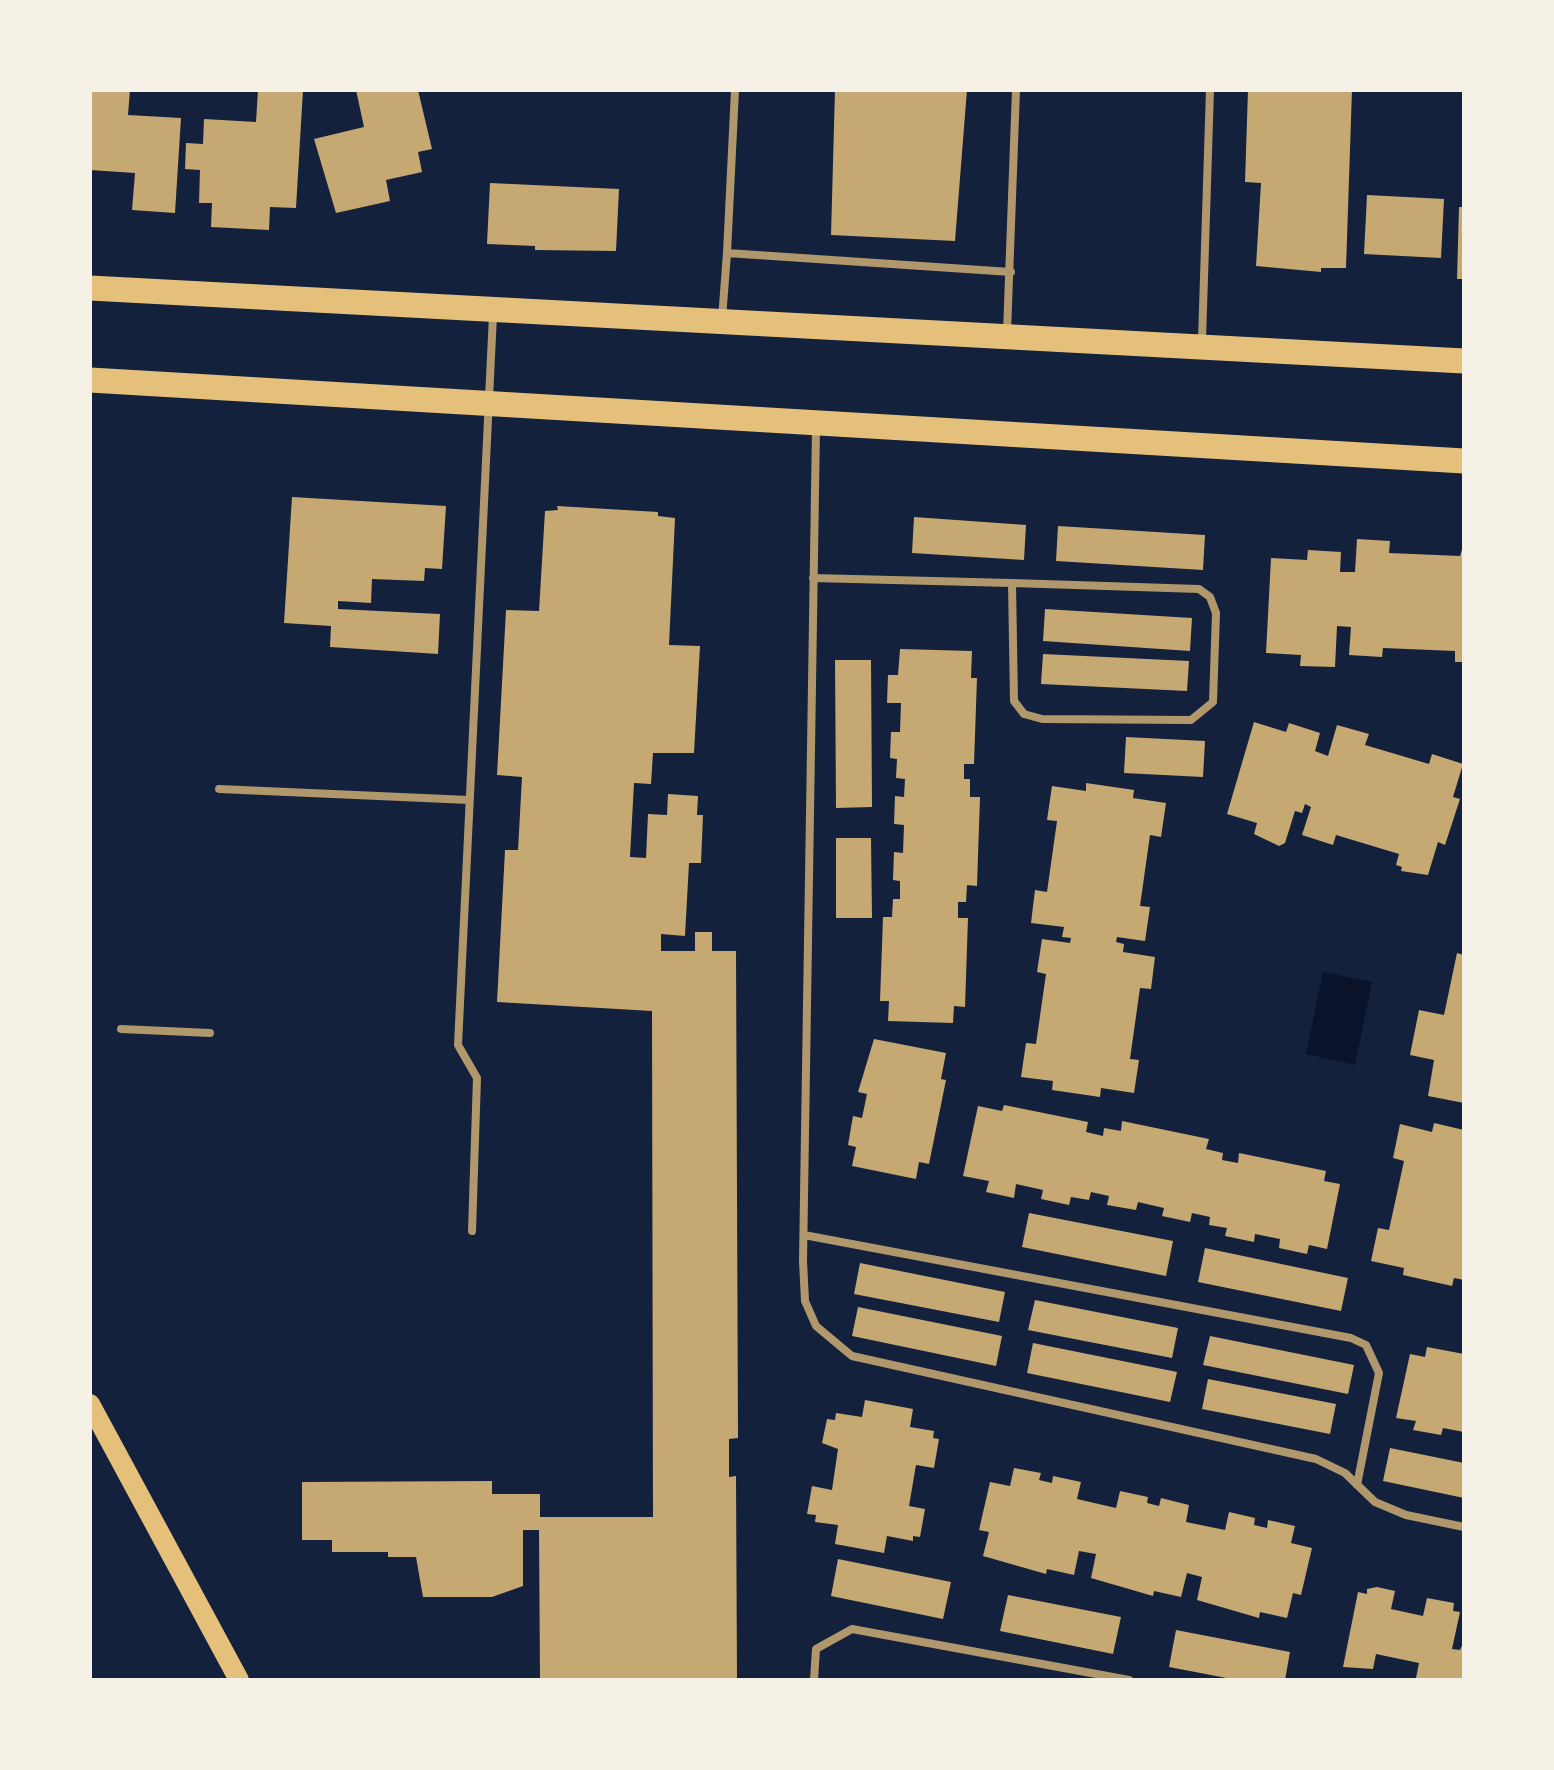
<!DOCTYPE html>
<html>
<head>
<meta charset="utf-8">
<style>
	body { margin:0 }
	#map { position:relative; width:1554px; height:1770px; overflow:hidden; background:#14213d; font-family:"DejaVu Sans",sans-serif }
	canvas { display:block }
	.frame { position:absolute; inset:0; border:92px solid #f6f1e7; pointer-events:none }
</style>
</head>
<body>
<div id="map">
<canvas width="1554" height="1770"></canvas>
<div class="frame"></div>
</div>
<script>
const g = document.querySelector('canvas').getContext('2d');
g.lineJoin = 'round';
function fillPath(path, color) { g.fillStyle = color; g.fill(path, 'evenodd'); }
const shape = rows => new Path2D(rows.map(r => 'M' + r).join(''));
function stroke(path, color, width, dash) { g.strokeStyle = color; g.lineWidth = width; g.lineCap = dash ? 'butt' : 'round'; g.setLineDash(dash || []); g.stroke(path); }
const water = shape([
	[1323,972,1372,982,1355,1065,1306,1054]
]);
const building = shape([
	[90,90,130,90,128,115,181,118,175,213,132,210,135,173,90,170],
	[258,90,303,90,296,208,270,207,269,230,211,227,212,203,199,203,200,170,185,169,186,143,203,144,204,119,256,122],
	[356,90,418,90,432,149,418,152,422,172,386,180,390,201,336,213,314,139,364,127],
	[835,90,967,90,955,241,831,235],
	[1248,90,1352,90,1346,268,1321,268,1321,272,1256,266,1261,183,1245,182],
	[490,183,619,189,616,251,535,250,535,246,487,244],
	[1367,195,1444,199,1441,258,1364,254],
	[1459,207,1464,207,1464,279,1457,279],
	[292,497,446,506,442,569,425,568,424,581,372,579,371,603,338,601,338,609,440,614,438,654,330,647,331,626,284,623],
	[557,506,658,512,658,516,675,518,669,645,700,646,694,753,653,753,651,784,634,783,630,857,646,858,648,814,667,815,668,794,698,796,697,815,703,815,701,863,689,863,685,936,661,934,661,951,695,951,695,932,712,932,712,951,736,951,738,1438,729,1439,729,1477,736,1476,737,1680,540,1680,539,1530,523,1530,523,1586,492,1597,423,1597,416,1557,388,1557,388,1552,332,1552,332,1540,302,1540,302,1482,492,1481,492,1494,540,1494,540,1517,653,1517,652,1011,497,1002,505,850,518,850,522,777,497,775,506,610,539,611,545,511,558,510],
	[914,517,1026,525,1024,560,912,553],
	[1058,526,1205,535,1203,570,1056,561],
	[1357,539,1390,541,1389,553,1460,556,1464,543,1464,662,1455,662,1455,651,1383,648,1382,657,1349,655,1351,627,1337,626,1335,667,1300,666,1301,655,1266,653,1271,558,1307,560,1308,550,1341,552,1340,572,1355,572],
	[1045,609,1192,618,1190,651,1043,641],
	[900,649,972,651,971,678,977,678,974,764,964,764,964,779,970,779,970,797,980,797,977,886,967,885,966,902,958,902,958,918,968,918,965,1007,954,1006,953,1023,888,1021,889,1001,880,1001,883,917,892,917,893,899,900,899,900,881,893,880,894,852,903,853,904,825,894,824,895,796,904,797,905,779,896,778,897,759,890,758,891,732,900,732,901,703,887,703,888,675,898,675],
	[1043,654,1189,661,1187,691,1041,684],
	[835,660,871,660,872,807,836,808],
	[1254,722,1286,732,1289,723,1320,733,1315,751,1328,756,1337,725,1369,734,1365,745,1429,764,1432,754,1463,764,1453,797,1460,799,1445,845,1438,842,1428,875,1401,871,1402,867,1396,865,1399,854,1336,835,1333,845,1302,835,1311,807,1305,804,1302,813,1295,811,1285,843,1279,846,1254,834,1257,823,1227,814],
	[1126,737,1205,741,1203,777,1124,773],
	[1086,783,1134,790,1133,798,1166,803,1161,837,1150,835,1140,906,1150,907,1145,941,1117,937,1116,942,1124,944,1123,952,1155,957,1151,989,1140,988,1130,1059,1139,1060,1134,1093,1101,1088,1100,1097,1052,1090,1053,1081,1021,1077,1026,1043,1036,1044,1046,974,1037,972,1042,939,1070,943,1071,938,1062,937,1064,927,1031,923,1035,890,1047,892,1057,821,1047,820,1052,786,1086,791],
	[836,838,871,838,872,918,836,918],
	[1457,953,1464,955,1464,1103,1428,1096,1434,1060,1410,1055,1419,1010,1444,1015],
	[874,1039,946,1053,941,1079,946,1080,929,1164,919,1162,916,1179,852,1166,856,1147,848,1145,853,1116,862,1118,867,1094,858,1092],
	[1004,1105,1088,1122,1086,1132,1103,1136,1104,1128,1121,1131,1122,1121,1209,1139,1206,1149,1223,1153,1222,1160,1238,1163,1239,1153,1326,1171,1324,1181,1340,1184,1327,1249,1309,1245,1307,1254,1279,1248,1280,1239,1255,1234,1254,1242,1225,1236,1227,1228,1209,1225,1210,1217,1192,1213,1190,1222,1162,1216,1164,1208,1138,1202,1136,1210,1107,1205,1109,1196,1091,1192,1089,1200,1071,1197,1069,1205,1041,1199,1043,1190,1016,1184,1014,1198,986,1192,989,1181,963,1176,978,1106,1002,1111],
	[1434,1123,1464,1130,1464,1280,1454,1278,1452,1286,1403,1275,1404,1268,1371,1261,1378,1228,1389,1230,1404,1161,1393,1158,1400,1124,1432,1132],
	[1029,1213,1173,1241,1166,1276,1022,1247],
	[1205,1248,1348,1278,1341,1311,1198,1282],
	[860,1263,1005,1292,999,1322,854,1294],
	[1035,1300,1178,1328,1172,1358,1028,1330],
	[858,1307,1002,1336,996,1366,852,1336],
	[1210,1336,1354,1365,1348,1394,1203,1365],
	[1033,1343,1177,1372,1170,1402,1027,1373],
	[1427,1347,1464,1354,1464,1432,1443,1428,1441,1435,1413,1430,1416,1421,1396,1418,1410,1354,1425,1357],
	[1208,1379,1336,1404,1330,1434,1202,1409],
	[865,1400,913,1409,910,1427,934,1431,933,1438,939,1439,934,1468,916,1465,909,1506,925,1509,920,1537,913,1536,913,1541,887,1536,884,1553,835,1544,838,1525,815,1522,816,1515,807,1514,812,1486,832,1490,838,1449,822,1443,827,1419,835,1420,836,1413,862,1417],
	[1390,1448,1464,1463,1464,1498,1383,1481],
	[1014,1468,1041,1473,1039,1480,1052,1483,1053,1476,1081,1482,1077,1499,1116,1508,1120,1491,1148,1497,1147,1503,1159,1506,1161,1498,1189,1505,1186,1522,1225,1530,1229,1512,1255,1518,1254,1525,1267,1528,1268,1520,1295,1526,1291,1543,1312,1548,1301,1595,1293,1593,1287,1618,1260,1612,1259,1618,1197,1600,1202,1577,1187,1573,1181,1597,1154,1591,1153,1596,1091,1578,1096,1554,1079,1551,1074,1575,1047,1569,1046,1574,983,1556,989,1532,979,1530,990,1482,1010,1486],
	[838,1559,951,1582,943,1619,831,1596],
	[1377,1587,1395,1591,1391,1609,1423,1616,1427,1598,1454,1603,1453,1611,1460,1612,1452,1649,1460,1650,1464,1641,1464,1680,1416,1678,1419,1663,1376,1654,1373,1669,1343,1667,1358,1592,1367,1594,1367,1589],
	[1008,1595,1121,1617,1113,1654,1000,1631],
	[1176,1630,1290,1652,1285,1680,1237,1680,1169,1667]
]);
const service = shape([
	[727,253,735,90],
	[722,319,727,253,1011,272],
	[1007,332,1016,90],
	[1202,340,1210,90],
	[816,428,803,1261,805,1301,816,1326,852,1356,1316,1459,1345,1473,1375,1502,1406,1515,1464,1527],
	[813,578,1012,583,1199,589,1210,597,1216,613,1213,702,1191,720,1042,719,1024,714,1014,701,1012,583],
	[219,789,469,800],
	[121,1029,210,1033],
	[472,1231,477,1078,458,1045,493,315],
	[804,1235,1351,1338,1366,1345,1379,1373,1357,1485],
	[814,1680,816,1649,852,1629,1129,1680]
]);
const secondary = shape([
	[90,1404,239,1680]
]);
const primary = shape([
	[90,288,1464,361],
	[90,380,1464,461]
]);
fillPath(water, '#0b132b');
fillPath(building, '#c6a872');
stroke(service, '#b1986c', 8);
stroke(secondary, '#e5c07b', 20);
stroke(primary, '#e5c07b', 25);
</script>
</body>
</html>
